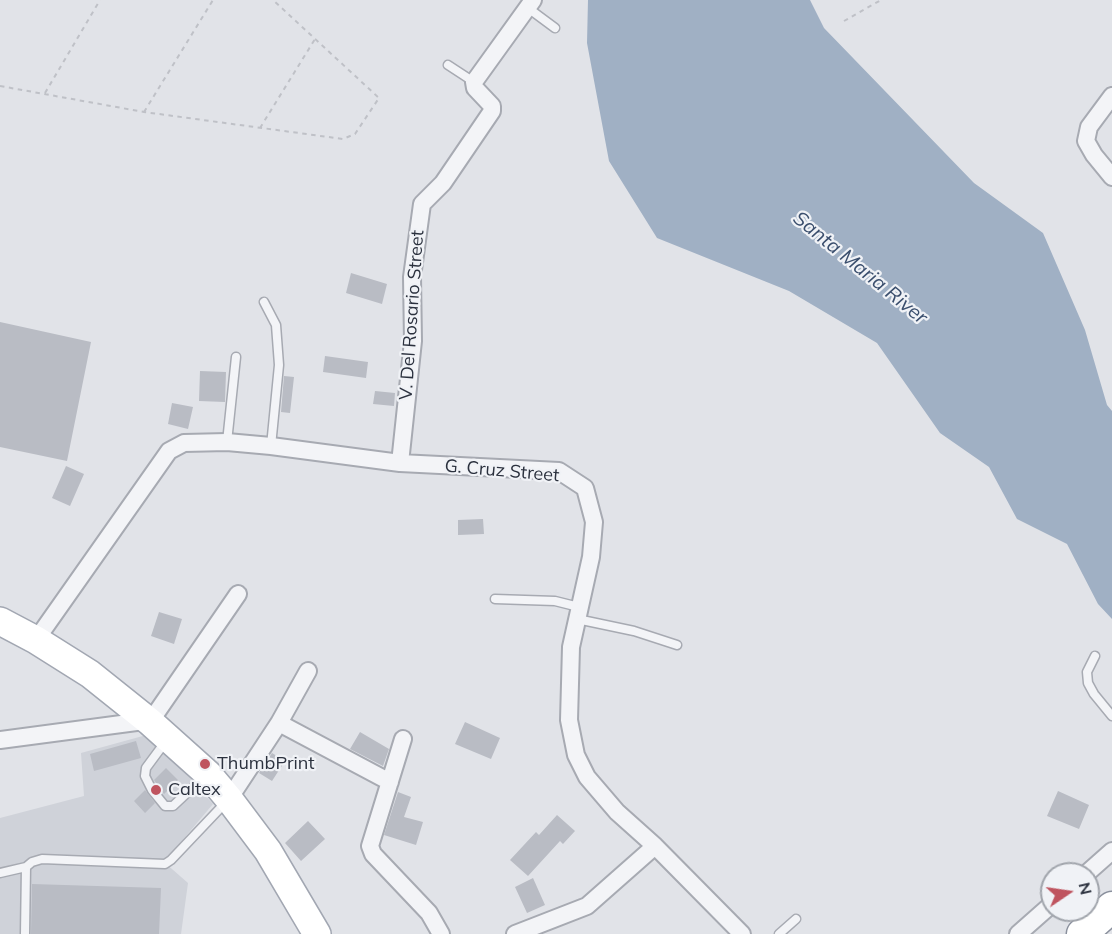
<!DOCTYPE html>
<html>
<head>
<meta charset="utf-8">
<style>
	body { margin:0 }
	#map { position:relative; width:1112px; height:934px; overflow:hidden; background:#e1e3e8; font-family:Mulish,sans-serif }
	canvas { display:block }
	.north { position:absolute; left:1040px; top:862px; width:60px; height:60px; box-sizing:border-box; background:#f0f2f6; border:2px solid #a1a5ac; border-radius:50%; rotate:77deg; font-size:16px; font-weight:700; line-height:24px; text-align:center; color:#2b313e }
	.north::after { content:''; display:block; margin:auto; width:21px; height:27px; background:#bf545f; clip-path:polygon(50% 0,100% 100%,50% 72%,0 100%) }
</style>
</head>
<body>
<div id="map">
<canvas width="1112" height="934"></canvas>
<div class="north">N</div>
</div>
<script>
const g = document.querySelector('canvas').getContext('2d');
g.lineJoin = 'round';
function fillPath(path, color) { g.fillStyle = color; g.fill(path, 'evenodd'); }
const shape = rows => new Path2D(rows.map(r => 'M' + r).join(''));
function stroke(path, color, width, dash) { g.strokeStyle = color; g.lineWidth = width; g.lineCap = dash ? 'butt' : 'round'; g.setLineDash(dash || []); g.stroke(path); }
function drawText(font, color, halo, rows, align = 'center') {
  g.font = font + ' Mulish,sans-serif'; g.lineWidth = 4.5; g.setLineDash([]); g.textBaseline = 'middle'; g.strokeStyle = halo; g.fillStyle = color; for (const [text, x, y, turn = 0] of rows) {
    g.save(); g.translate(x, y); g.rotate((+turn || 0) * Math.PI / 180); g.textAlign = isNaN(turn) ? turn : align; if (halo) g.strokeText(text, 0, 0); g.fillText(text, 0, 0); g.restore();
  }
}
const built = shape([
	[150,734,213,804,164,862,188,883,181,934,0,934,0,818,84,796,81,753]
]);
const water = shape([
	[588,0,810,0,824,28,974,183,1043,233,1085,330,1107,405,1112,411,1112,619,1098,604,1067,544,1017,519,989,467,940,433,877,343,789,291,657,238,609,161,587,43]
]);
const building = shape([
	[351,273,387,284,382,304,346,293],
	[0,322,91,342,67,461,0,447],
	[325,356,368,362,366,378,323,372],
	[200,371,226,372,225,402,199,401],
	[284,376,294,377,290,413,281,412],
	[375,391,395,393,394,406,373,404],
	[172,403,193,407,188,429,168,424],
	[66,466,84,474,70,506,52,498],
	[483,519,484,534,458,535,458,520],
	[159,612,182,619,174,644,151,636],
	[465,722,500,738,491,759,455,744],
	[360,732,389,749,383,766,350,749],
	[136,741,141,758,94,771,90,754],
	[272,753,285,761,272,781,259,773],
	[166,768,178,780,164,794,154,780],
	[145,790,155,803,145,813,134,801],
	[1058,791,1089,805,1079,829,1047,816],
	[398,792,411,797,404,817,423,822,416,845,384,835],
	[557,815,575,831,563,844,560,841,528,876,510,860,536,832,539,835],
	[308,821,325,839,301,861,285,843],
	[533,878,545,905,527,913,515,887],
	[32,884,161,888,159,934,31,934]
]);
const path = shape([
	[844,21,881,0],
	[0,86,144,112,343,139,355,134,379,98,273,0],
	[45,93,100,0],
	[144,112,213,0],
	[260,128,315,39]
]);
const service = shape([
	[528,8,555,28],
	[448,65,474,82],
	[264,302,276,325,279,365,271,446],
	[227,442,236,357],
	[495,599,555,601,579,607],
	[577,619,634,631,677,645],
	[1095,656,1087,672,1088,683,1094,694,1112,716],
	[166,741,146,768,145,776,152,790,165,806,173,806,206,775],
	[0,873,26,867],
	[25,934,26,867,32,862,42,859,165,864,171,860,227,801],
	[779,934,796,919]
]);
const minor = shape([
	[1112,96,1089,127,1086,141,1094,155,1112,177],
	[400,463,413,341,412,277,422,204,443,183,492,111,492,106,475,88,474,82,533,0],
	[36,640,169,451,184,443,227,442,271,446,400,463,559,471,585,488,594,522,591,557,571,647,569,720,576,755,587,777,617,812,655,846,742,934],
	[279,723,390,782],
	[403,739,370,846,373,854,429,913,441,934],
	[0,740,144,721,150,722,238,594],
	[229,799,279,723,308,671],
	[1086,874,1112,851],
	[515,934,587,906,655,846],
	[1018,934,1052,904]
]);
const primary = shape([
	[0,621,36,640,90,674,150,722,208,774,229,799,268,851,317,934]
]);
const motorway = shape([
	[1082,934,1112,907]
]);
const markers = [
	[205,764,6,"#bf545f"],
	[156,790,6,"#bf545f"]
];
const streetNames = [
	["V. Del Rosario Street",412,315,-86],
	["G. Cruz Street",502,471,5]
];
const poiNames = [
	["ThumbPrint",217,764],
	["Caltex",168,790]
];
const waterNames = [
	["Santa Maria River",860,268,39]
];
fillPath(built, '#cfd2d9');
fillPath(water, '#a0b0c4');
fillPath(building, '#b9bcc4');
stroke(service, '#a7aab2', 11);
stroke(minor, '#a7aab2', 20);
stroke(primary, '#a2a7b2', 30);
stroke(motorway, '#8a909d', 33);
stroke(path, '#bfc1c7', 2, [4.5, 4.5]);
stroke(service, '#f3f4f7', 8);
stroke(minor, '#f3f4f7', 16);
stroke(primary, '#fff', 27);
stroke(motorway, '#fff', 30);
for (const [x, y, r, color] of markers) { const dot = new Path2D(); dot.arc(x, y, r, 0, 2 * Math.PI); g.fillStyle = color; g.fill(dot); stroke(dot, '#f0f2f6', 2); }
drawText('18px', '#2b313e', '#f0f2f6', streetNames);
drawText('18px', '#2b313e', '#f0f2f6', poiNames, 'left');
drawText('italic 20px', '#3a4e6d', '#f0f2f6', waterNames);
</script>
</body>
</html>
